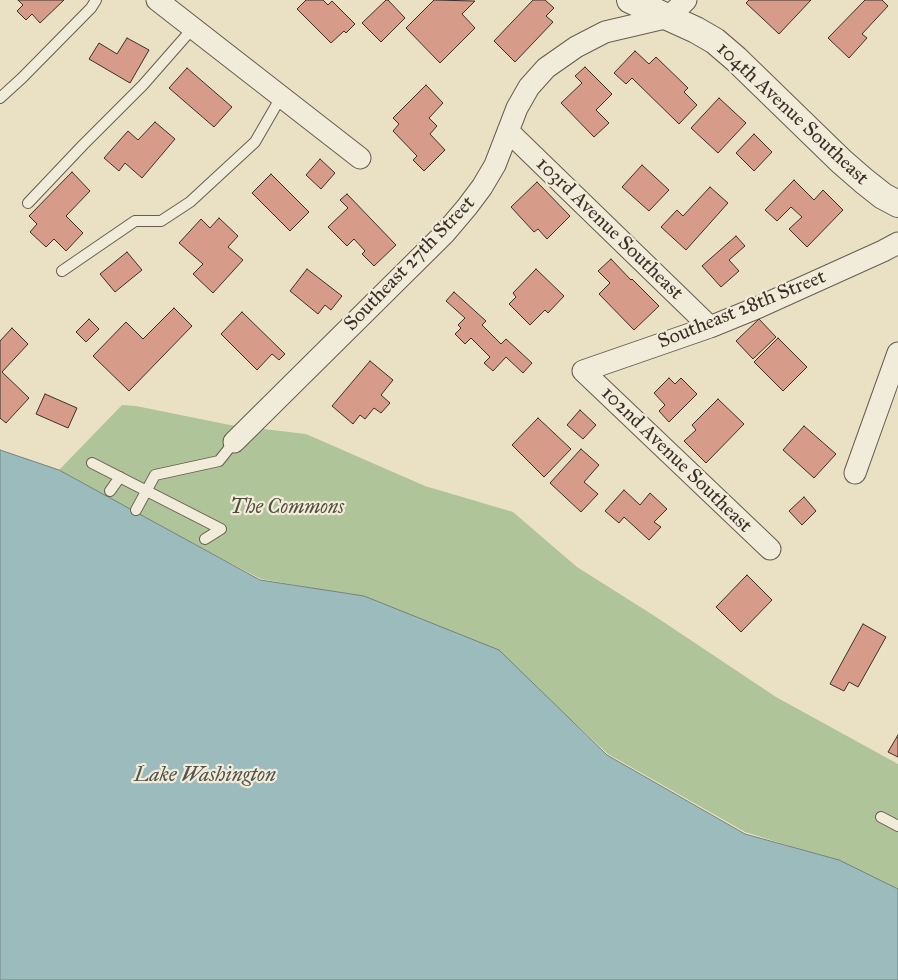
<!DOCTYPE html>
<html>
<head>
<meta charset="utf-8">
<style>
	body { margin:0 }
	canvas { display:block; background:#eae1c4 }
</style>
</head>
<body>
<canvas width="898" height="980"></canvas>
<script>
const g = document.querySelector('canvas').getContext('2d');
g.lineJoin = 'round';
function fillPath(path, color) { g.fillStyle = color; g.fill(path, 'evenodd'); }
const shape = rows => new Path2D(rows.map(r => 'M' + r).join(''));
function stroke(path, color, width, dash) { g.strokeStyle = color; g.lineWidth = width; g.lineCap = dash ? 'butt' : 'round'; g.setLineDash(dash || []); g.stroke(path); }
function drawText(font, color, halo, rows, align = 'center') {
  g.font = font + ' "IM FELL Great Primer",serif'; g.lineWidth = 4.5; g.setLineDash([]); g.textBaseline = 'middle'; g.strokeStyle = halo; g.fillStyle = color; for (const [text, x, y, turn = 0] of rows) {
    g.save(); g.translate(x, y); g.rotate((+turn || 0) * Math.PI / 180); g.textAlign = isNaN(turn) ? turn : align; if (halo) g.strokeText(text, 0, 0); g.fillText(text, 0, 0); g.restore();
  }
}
const green = shape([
	[122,405,136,406,230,425,306,434,425,486,513,512,577,567,653,615,776,697,898,764,898,892,838,861,745,832,608,754,498,652,364,597,261,579,180,537,59,470]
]);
const water = shape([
	[0,450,59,470,260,580,364,596,499,650,607,755,745,834,839,860,898,889,898,980,0,980,0,450]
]);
const building = shape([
	[18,0,64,0,40,23,32,14,26,20,17,11,23,5,18,0],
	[306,0,323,0,328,5,332,1,355,24,346,33,344,31,331,43,297,9,306,0],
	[386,0,388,0,405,18,381,42,362,23,386,0],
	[434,0,475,1,462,14,475,28,440,63,406,28,434,0],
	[533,0,545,0,554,8,546,16,553,22,515,62,494,41,533,0],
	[749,0,811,0,779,34,746,3,749,0],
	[865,0,882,0,888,6,862,34,867,38,849,58,828,38,865,0],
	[127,38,149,50,130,83,89,59,99,43,117,54,127,38],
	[635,51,649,64,656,57,688,88,684,92,697,105,679,124,632,78,626,84,614,73,635,51],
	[585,67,612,94,596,110,609,123,594,137,561,103,582,83,575,76,585,67],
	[187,68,232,107,214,127,169,88,187,68],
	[426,85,443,103,429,118,437,126,430,134,445,150,424,171,413,160,417,156,393,131,399,124,393,118,426,85],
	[719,98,746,123,718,153,691,128,719,98],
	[155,122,175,139,142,178,125,163,119,171,104,158,128,131,138,140,155,122],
	[754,134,772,152,754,171,736,153,754,134],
	[320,159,335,173,321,189,306,175,320,159],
	[642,165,669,190,649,211,622,187,642,165],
	[72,172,90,191,66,216,83,233,66,251,54,239,46,247,30,232,37,224,29,216,72,172],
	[271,174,309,212,290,231,252,193,271,174],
	[794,180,814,200,823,190,843,210,807,247,789,229,802,217,791,207,777,221,765,210,794,180],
	[537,182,570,216,547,239,538,229,534,232,511,207,537,182],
	[710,187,728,203,686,250,661,227,677,210,683,216,710,187],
	[347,194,396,245,374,266,362,254,365,251,354,239,347,246,328,227,348,208,340,200,347,194],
	[219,218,238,236,228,247,243,260,213,293,193,274,203,264,179,243,201,219,210,228,219,218],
	[736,236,745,246,729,260,739,271,721,287,702,266,736,236],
	[127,252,142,270,115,292,100,274,127,252],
	[611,259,631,280,632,279,659,306,634,330,599,294,610,283,598,271,611,259],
	[307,269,342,296,331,310,325,305,318,314,290,291,307,269],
	[536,269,564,296,548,313,545,310,530,325,509,304,516,297,513,293,536,269],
	[454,292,486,321,482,325,501,344,506,339,532,363,523,373,506,357,493,371,484,363,490,357,471,338,465,344,455,334,461,328,458,325,465,318,446,301,454,292],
	[174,308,192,326,129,391,93,356,126,322,143,339,174,308],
	[242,312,285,354,279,360,272,354,257,370,221,334,242,312],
	[89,319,99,329,86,342,76,332,89,319],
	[759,319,776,337,753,359,736,341,759,319],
	[12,328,28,344,2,372,29,398,6,423,0,418,0,341,12,328],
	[778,338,807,367,783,391,754,362,778,338],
	[370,361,393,380,381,395,390,403,381,413,374,408,365,419,360,415,353,424,332,406,370,361],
	[669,378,675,384,681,378,697,394,669,422,659,411,665,405,654,393,669,378],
	[45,394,77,408,68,428,36,414,45,394],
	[718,399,744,424,706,463,684,441,696,430,692,425,718,399],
	[580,410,596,425,583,439,567,425,580,410],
	[538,418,571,449,544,477,512,445,538,418],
	[804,426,836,454,814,478,783,450,804,426],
	[581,449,599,465,584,482,598,494,581,512,550,483,581,449],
	[624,490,640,505,650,493,667,509,654,522,661,527,649,540,624,517,619,523,605,511,624,490],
	[804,497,816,511,802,525,789,511,804,497],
	[747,575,772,600,741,632,716,607,747,575],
	[863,624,886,637,858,687,849,682,844,691,830,684,863,624],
	[898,735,898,757,888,752,898,735]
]);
const service = shape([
	[0,98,22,78,91,8,96,0],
	[28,203,83,145,143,85,193,28],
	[62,271,135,221,161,221,190,202,255,142,281,97],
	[92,463,221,529,205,539],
	[110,491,120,477],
	[136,510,155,475,219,461,234,442],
	[881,817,898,826]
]);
const minor = shape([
	[157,0,360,158],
	[508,131,710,327],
	[234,442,445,233,467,207,482,187,495,165,517,108,529,87,546,68,576,47,605,32,669,17,686,0],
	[855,473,898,353],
	[770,549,583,371,710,327,759,307,883,251,898,243]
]);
const tertiary = shape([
	[630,0,696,30,715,41,736,59,841,161,864,181,883,196,898,204]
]);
const streetNames = [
	["104th Avenue Southeast",792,114,43],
	["103rd Avenue Southeast",609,229,44],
	["Southeast 27th Street",410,264,-46],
	["Southeast 28th Street",742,310,-22],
	["102nd Avenue Southeast",676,460,44]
];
const parkNames = [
	["The Commons",287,508]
];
const waterNames = [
	["Lake Washington",205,776]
];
fillPath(green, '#b0c499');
fillPath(water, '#9bbbbd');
stroke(water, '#758381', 1);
fillPath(building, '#d79c89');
stroke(building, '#3d2f28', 1);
stroke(service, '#685c4f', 12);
stroke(minor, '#685c4f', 23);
stroke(tertiary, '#685c4f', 28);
stroke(service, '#f1ecd9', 10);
stroke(minor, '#f1ecd9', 21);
stroke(tertiary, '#f1ecd9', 26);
drawText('20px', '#3d2f28', '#f1ecd9', streetNames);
drawText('italic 20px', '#544d3f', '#f1ecd9', parkNames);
drawText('italic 21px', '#54524d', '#f1ecd9', waterNames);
</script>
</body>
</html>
